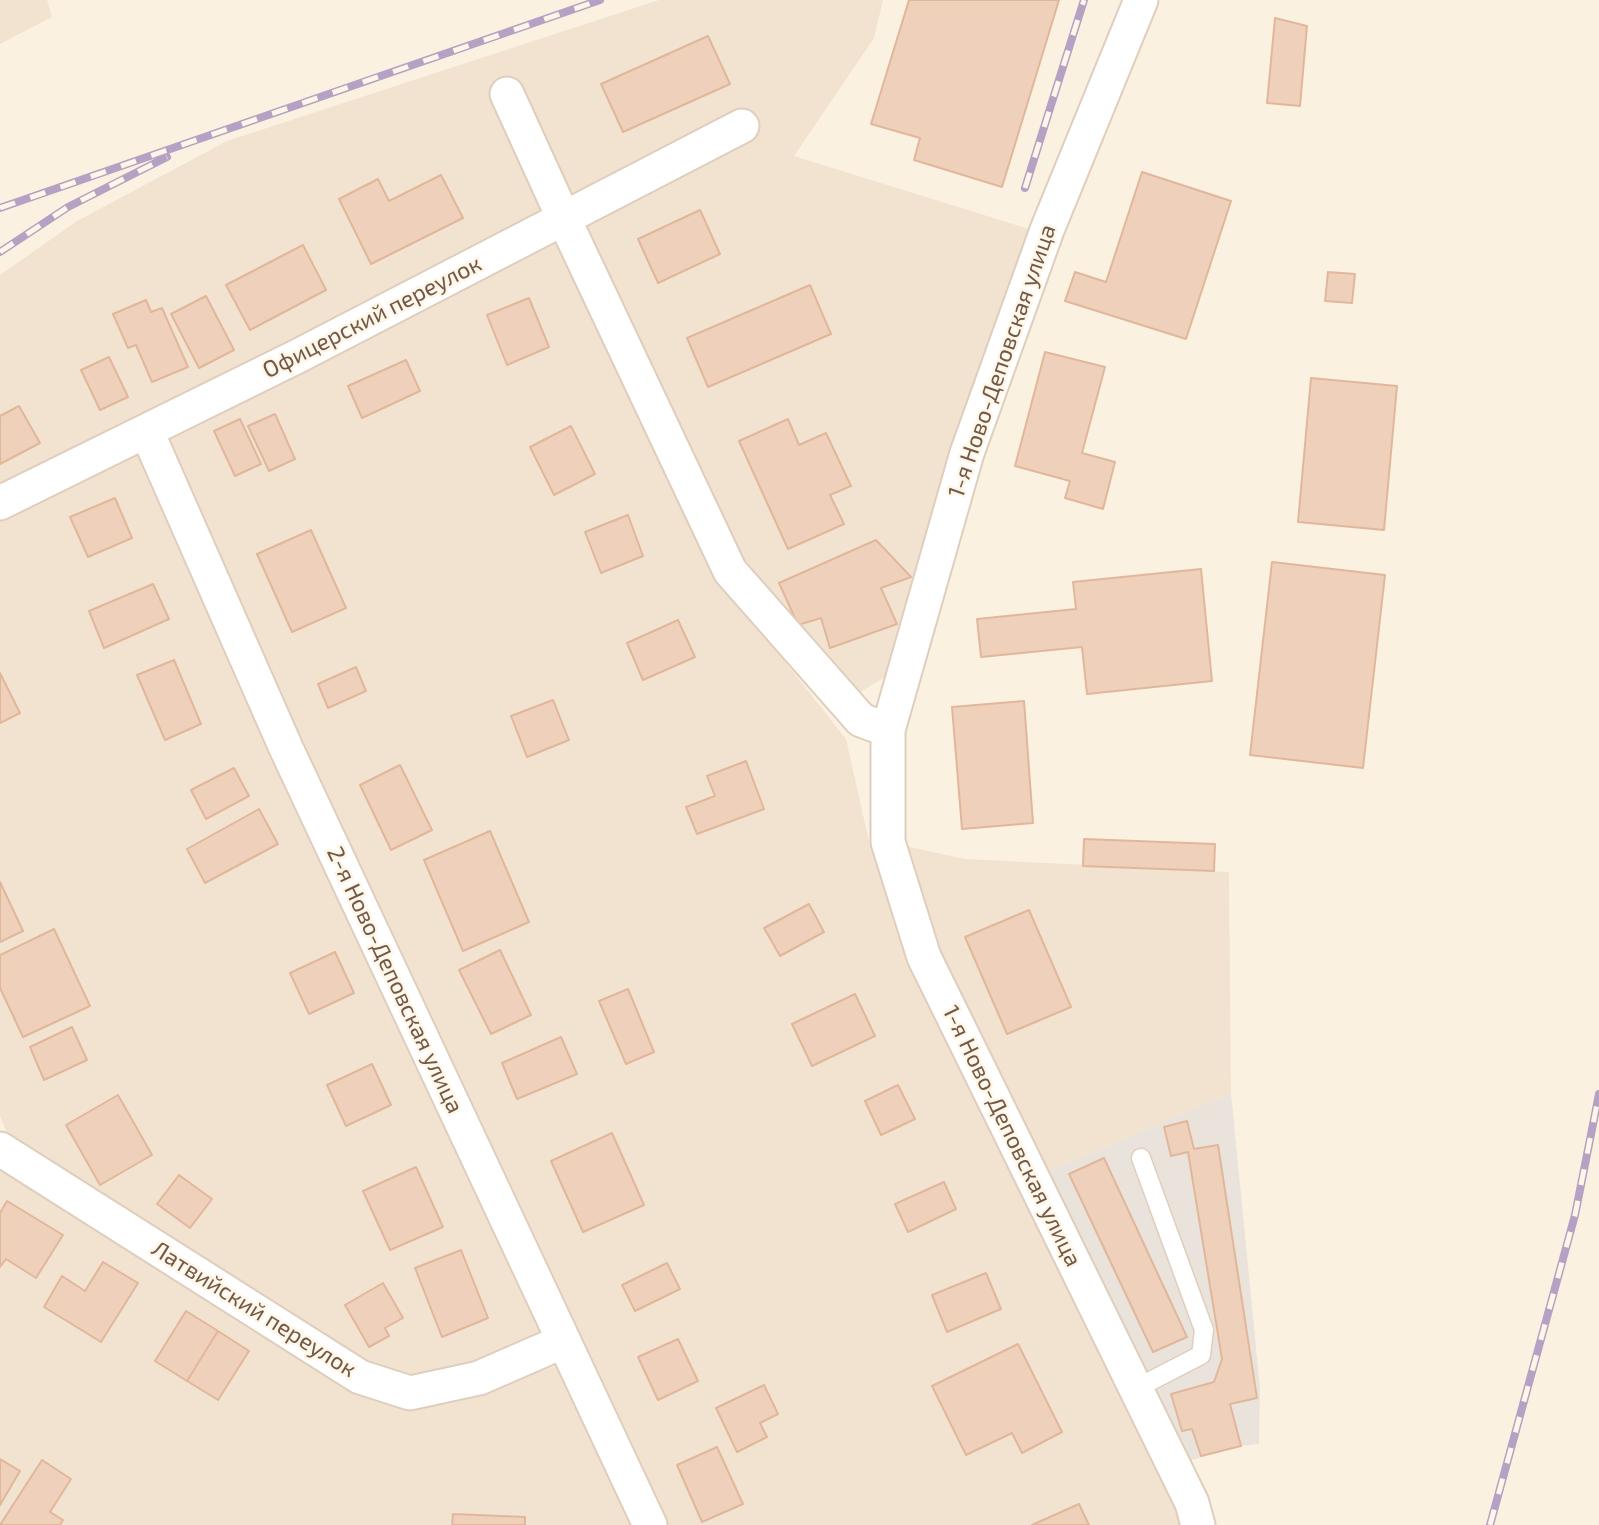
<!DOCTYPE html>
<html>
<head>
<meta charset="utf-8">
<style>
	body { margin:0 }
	canvas { display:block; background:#fbf1e1 }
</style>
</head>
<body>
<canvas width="1599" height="1525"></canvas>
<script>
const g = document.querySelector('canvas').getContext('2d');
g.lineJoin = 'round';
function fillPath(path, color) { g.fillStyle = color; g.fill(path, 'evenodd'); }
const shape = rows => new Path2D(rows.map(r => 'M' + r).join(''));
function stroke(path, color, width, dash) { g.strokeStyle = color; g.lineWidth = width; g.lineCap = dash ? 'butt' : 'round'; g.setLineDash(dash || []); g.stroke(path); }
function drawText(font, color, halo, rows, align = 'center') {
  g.font = font + ' "Exo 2",sans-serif'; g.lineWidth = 5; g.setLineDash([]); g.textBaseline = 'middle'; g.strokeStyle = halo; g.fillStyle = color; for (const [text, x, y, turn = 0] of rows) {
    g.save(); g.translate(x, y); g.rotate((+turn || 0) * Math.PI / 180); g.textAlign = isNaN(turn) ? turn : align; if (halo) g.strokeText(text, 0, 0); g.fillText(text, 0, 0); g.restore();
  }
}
const residential = shape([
	[0,0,47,0,52,17,0,44],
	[659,0,883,0,874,38,794,156,1029,229,952,446,888,675,854,696,743,565,569,202,0,489,0,275,77,221,227,141],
	[556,233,718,577,846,739,870,846,909,959,1178,1508,1182,1525,667,1525,300,742,167,435],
	[141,451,271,755,548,1334,475,1367,410,1381,365,1366,8,1136,0,1116,0,517],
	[905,846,965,859,1229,872,1231,1093,1047,1172,938,955],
	[0,1169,356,1388,482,1390,559,1365,631,1525,0,1525]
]);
const industrial = shape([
	[1231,1093,1260,1388,1259,1444,1241,1446,1188,1461,1047,1172]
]);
const building = shape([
	[909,0,1059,0,1002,187,914,160,920,138,871,124,909,0],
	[1275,18,1307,26,1300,106,1267,103,1275,18],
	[708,36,730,84,623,132,601,84,708,36],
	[1142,172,1231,201,1186,339,1065,301,1075,272,1106,282,1142,172],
	[441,175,463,218,371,264,339,199,378,179,389,201,441,175],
	[700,210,720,254,658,283,638,239,700,210],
	[303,245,326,290,250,330,226,285,303,245],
	[1328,272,1355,274,1352,303,1325,301,1328,272],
	[810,285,831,334,708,387,687,338,810,285],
	[206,296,234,350,199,368,171,314,206,296],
	[529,298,549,347,507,365,487,315,529,298],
	[146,300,151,312,162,308,188,367,152,382,136,345,128,348,113,314,146,300],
	[1045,352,1105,367,1082,453,1115,462,1103,509,1065,498,1070,481,1015,466,1045,352],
	[109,357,128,397,100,410,81,370,109,357],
	[406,360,420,391,362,418,348,386,406,360],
	[1311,378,1397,386,1384,530,1298,522,1311,378],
	[19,406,40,443,0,464,0,416,19,406],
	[275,414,295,459,269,471,248,426,275,414],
	[240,419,261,464,235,476,214,431,240,419],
	[788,419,799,445,826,433,851,486,830,495,844,524,788,549,739,441,788,419],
	[571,426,595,474,554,495,530,447,571,426],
	[115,498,132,538,88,557,70,517,115,498],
	[628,515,643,556,601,573,585,532,628,515],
	[311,530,346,608,292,632,257,554,311,530],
	[876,540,911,577,881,588,897,624,830,648,821,618,798,625,779,583,876,540],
	[1272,562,1385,575,1363,768,1250,755,1272,562],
	[1201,569,1212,681,1087,694,1082,647,981,657,977,619,1076,609,1073,582,1201,569],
	[153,584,169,619,104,648,89,611,153,584],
	[678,620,695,657,643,680,627,643,678,620],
	[174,660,201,724,165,740,137,675,174,660],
	[356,667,366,691,328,708,318,684,356,667],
	[0,673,20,713,0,723,0,673],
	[553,700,569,740,527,757,511,716,553,700],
	[1024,701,1033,823,962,829,952,707,1024,701],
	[746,761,764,809,697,834,686,807,715,796,707,776,746,761],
	[400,765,432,830,391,850,360,785,400,765],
	[234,768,249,796,206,819,191,790,234,768],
	[259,809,278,844,205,883,187,849,259,809],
	[490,831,529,922,463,951,424,860,490,831],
	[1084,839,1215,844,1214,871,1083,866,1084,839],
	[0,882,23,931,0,942,0,882],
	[809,904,824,932,780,956,764,928,809,904],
	[1029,910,1071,1007,1007,1034,965,937,1029,910],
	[54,929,90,1006,23,1037,0,988,0,955,54,929],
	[500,950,531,1015,491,1034,459,970,500,950],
	[335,952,354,993,309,1014,290,973,335,952],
	[628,989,654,1052,626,1064,599,1001,628,989],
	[855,994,875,1036,812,1066,792,1024,855,994],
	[72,1027,87,1060,44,1080,30,1047,72,1027],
	[561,1037,577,1074,517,1099,502,1063,561,1037],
	[372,1064,391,1105,346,1126,327,1085,372,1064],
	[898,1085,915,1119,881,1135,865,1101,898,1085],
	[118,1095,152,1155,100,1185,66,1125,118,1095],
	[1187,1121,1194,1149,1218,1145,1257,1398,1230,1404,1241,1446,1201,1456,1192,1429,1182,1431,1171,1394,1214,1382,1222,1359,1188,1152,1171,1156,1164,1127,1187,1121],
	[612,1133,644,1205,583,1232,551,1161,612,1133],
	[1104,1158,1187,1337,1153,1352,1069,1174,1104,1158],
	[416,1167,443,1227,390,1250,363,1191,416,1167],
	[179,1175,212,1199,190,1228,157,1204,179,1175],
	[944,1182,956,1209,908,1232,895,1204,944,1182],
	[7,1201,63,1235,36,1278,6,1259,0,1267,0,1213,7,1201],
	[461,1250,488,1318,442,1337,415,1268,461,1250],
	[103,1262,138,1283,101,1342,44,1307,62,1276,85,1291,103,1262],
	[667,1263,680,1289,635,1311,622,1285,667,1263],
	[986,1273,1001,1309,947,1332,932,1295,986,1273],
	[383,1283,403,1318,385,1328,389,1336,369,1347,345,1305,383,1283],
	[186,1311,218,1331,187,1381,155,1361,186,1311],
	[218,1331,249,1351,218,1400,187,1381,218,1331],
	[678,1339,698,1381,658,1400,638,1357,678,1339],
	[1018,1344,1062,1432,1022,1453,1012,1433,966,1455,932,1386,1018,1344],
	[764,1385,778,1414,760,1423,767,1437,737,1452,716,1408,764,1385],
	[717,1447,743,1504,702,1522,677,1465,717,1447],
	[0,1459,20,1471,0,1505,0,1459],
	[42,1460,71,1479,50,1512,63,1520,60,1525,0,1525,42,1460],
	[1079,1504,1089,1525,1032,1525,1079,1504],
	[453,1514,525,1517,525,1525,452,1525,453,1514]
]);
const service = shape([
	[1135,1389,1201,1355,1204,1330,1141,1158]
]);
const minor = shape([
	[507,94,563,217,730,571,861,720,888,730,888,842,924,957,1192,1503,1198,1525],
	[147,432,286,748,650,1525],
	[0,503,298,356,742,126],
	[888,730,967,453,1047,230,1141,0],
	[0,1149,360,1377,410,1393,479,1378,564,1341]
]);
const rail = shape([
	[1025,188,1084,0],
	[0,208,600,0],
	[0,252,68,207,167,157],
	[1490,1525,1575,1215,1599,1094]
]);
const streetNames = [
	["Офицерский переулок",372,317,-27],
	["1-я Ново-Деповская улица",1002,361,-71],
	["2-я Ново-Деповская улица",395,980,65],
	["1-я Ново-Деповская улица",1012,1136,64],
	["Латвийский переулок",254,1309,32]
];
fillPath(residential, '#f2e3d0');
fillPath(industrial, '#eae3dc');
fillPath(building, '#efd0ba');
stroke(building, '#e1b79b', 2);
stroke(service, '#dfcebd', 21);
stroke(minor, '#dfcebd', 37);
stroke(service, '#fff', 18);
stroke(minor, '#fff', 33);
stroke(rail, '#b4a1c3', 8);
stroke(rail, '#fef6e7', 5, [16]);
drawText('23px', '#715849', '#fef6e7', streetNames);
</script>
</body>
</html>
